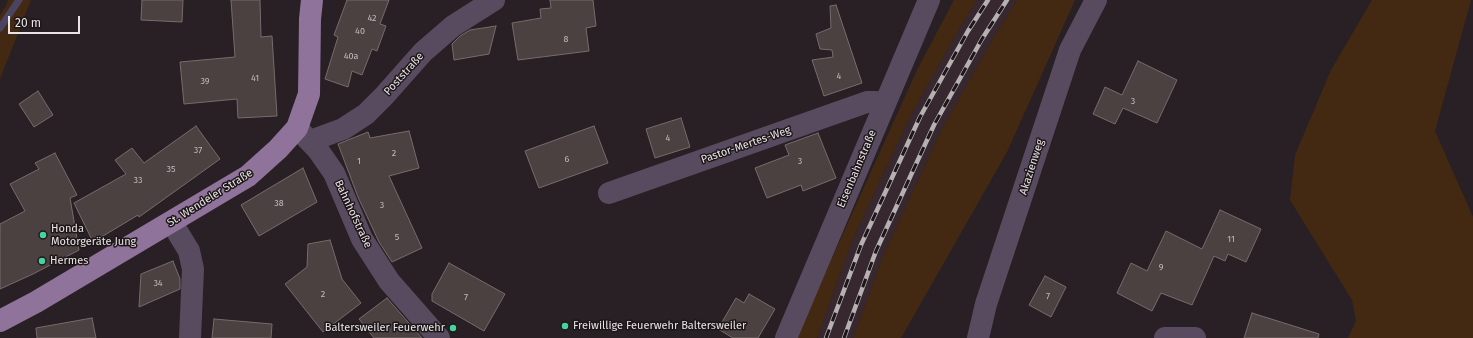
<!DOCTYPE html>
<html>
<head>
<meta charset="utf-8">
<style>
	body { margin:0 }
	#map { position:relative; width:1473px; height:338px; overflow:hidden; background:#282024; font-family:"Fira Sans",sans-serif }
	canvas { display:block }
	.scale { position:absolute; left:8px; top:16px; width:72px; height:18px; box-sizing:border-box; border:2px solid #e8e3e5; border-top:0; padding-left:5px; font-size:12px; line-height:14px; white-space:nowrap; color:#e8e3e5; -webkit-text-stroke:3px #1e171a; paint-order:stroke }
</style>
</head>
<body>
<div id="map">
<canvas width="1473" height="338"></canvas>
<div class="scale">20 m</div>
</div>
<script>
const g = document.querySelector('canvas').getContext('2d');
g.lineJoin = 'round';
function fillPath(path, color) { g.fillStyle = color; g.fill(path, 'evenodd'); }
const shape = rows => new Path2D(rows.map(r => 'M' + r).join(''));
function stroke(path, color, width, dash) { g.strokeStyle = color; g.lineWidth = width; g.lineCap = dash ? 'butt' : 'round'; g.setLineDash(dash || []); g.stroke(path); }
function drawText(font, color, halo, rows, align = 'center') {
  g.font = font + ' "Fira Sans",sans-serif'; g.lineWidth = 3; g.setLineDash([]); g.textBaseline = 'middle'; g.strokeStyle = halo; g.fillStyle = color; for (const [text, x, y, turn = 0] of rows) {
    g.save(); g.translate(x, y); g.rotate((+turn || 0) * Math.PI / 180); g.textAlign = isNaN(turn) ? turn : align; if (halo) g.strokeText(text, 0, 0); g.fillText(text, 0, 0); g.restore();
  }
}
const built = shape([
	[977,0,1017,0,990,44,942,129,884,254,853,338,817,338,852,241,884,172,912,113,960,27]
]);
const green = shape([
	[8,0,31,0,0,79,0,15,6,6],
	[954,0,977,0,960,27,912,113,884,172,852,241,817,338,796,338,917,70],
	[1017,0,1075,0,1007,152,901,338,853,338,884,254,942,129,990,44],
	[1372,0,1471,0,1435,131,1473,217,1473,338,1348,338,1356,321,1352,300,1290,200,1295,155,1331,70]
]);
const stream = shape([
	[0,28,19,0]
]);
const building = shape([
	[142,0,183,0,182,22,141,20,142,0],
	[231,0,260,0,261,37,272,36,277,116,238,118,237,99,184,104,180,62,235,57,231,0],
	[347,0,389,0,380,24,386,26,377,51,372,49,362,75,352,71,348,87,325,79,338,37,334,35,347,0],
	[550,0,593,0,596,26,586,28,589,51,518,60,512,23,541,18,540,9,551,8,550,0],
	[836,5,862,83,824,96,812,60,833,57,832,50,820,49,816,34,831,28,830,6,836,5],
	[496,26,489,54,454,60,452,44,460,36,470,30,496,26],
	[1138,61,1177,80,1157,123,1123,108,1115,124,1093,114,1105,87,1122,95,1138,61],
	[38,91,53,115,34,127,19,104,38,91],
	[681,118,690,147,655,158,646,129,681,118],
	[196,126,220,159,139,217,138,215,93,242,74,203,126,174,115,160,132,148,144,163,196,126],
	[594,126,608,163,539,188,525,151,594,126],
	[409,131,419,168,389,176,422,248,392,262,379,242,358,197,338,144,368,132,370,138,409,131],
	[818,133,836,178,803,191,801,185,767,198,755,168,789,155,785,145,818,133],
	[55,153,77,195,70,198,79,250,33,274,0,289,0,224,25,211,10,184,39,169,35,163,55,153],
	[303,168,317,202,259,236,241,205,303,168],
	[1220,210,1261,229,1246,262,1228,254,1225,261,1214,256,1192,305,1161,293,1152,311,1117,293,1131,263,1147,271,1166,231,1202,249,1220,210],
	[330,240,342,279,361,303,323,332,285,284,307,267,308,244,330,240],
	[173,261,180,279,180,289,139,307,141,274,173,261],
	[449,263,505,294,484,331,432,301,432,294,449,263],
	[1045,276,1066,287,1051,317,1029,305,1045,276],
	[749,294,775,309,758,338,733,338,718,329,736,298,744,303,749,294],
	[387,298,422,338,374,338,359,319,387,298],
	[1252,313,1319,334,1318,338,1244,338,1252,313],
	[92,318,96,338,37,338,36,328,92,318],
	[214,319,272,324,271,338,212,338,214,319]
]);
const minor = shape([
	[297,128,318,150,334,173,362,239,389,281,439,338],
	[310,141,343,129,366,114,384,96,423,52,453,26,494,0],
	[609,193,867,102,876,102,884,105],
	[172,223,189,251,193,269,190,338],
	[786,338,929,0],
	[978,338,986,304,1070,50,1096,0],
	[1165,338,1195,338]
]);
const major = shape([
	[0,321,36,302,248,176,278,149,297,128,309,94,310,19,312,0]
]);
const rail = shape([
	[826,338,861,245,920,117,968,31,988,0],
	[844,338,876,251,934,125,982,39,1007,0]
]);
const markers = [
	[43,235,4,"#46d49e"],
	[42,261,4,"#46d49e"],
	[565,326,4,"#46d49e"],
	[453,328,4,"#46d49e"]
];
const numberNames = [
	["42",372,18],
	["40",360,31],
	["8",566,39],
	["40a",351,56],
	["4",839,76],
	["41",255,78],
	["39",205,81],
	["3",1133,101],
	["4",668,138],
	["37",198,150],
	["2",394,153],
	["6",567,159],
	["1",359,161],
	["3",800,161],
	["35",171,169],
	["33",138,180],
	["38",279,203],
	["3",382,205],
	["5",397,237],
	["11",1231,239],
	["9",1161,267],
	["34",158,283],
	["2",323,294],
	["7",1048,296],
	["7",466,297]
];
const streetNames = [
	["Poststraße",404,74,-48],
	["Pastor-Mertes-Weg",746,145,-19],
	["Akazienweg",1032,167,-72],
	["Eisenbahnstraße",857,169,-67],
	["St. Wendeler Straße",210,198,-32],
	["Bahnhofstraße",353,214,65]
];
const poiNames = [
	["Honda",51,229],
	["Motorgeräte Jung",51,242],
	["Hermes",50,261],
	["Freiwillige Feuerwehr Baltersweiler",573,326],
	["Baltersweiler Feuerwehr",445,328,"right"]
];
fillPath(built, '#36282e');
fillPath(green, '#442912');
stroke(stream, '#4a4461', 7);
fillPath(building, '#4a4140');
stroke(building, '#766c6b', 1);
stroke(minor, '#594b5f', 22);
stroke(major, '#8f739b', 22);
stroke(rail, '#b6b0b3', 4.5);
stroke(rail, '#1e171a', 3, [9]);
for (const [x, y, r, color] of markers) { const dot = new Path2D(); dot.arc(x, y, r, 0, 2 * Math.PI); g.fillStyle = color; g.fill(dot); stroke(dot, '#1e171a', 1.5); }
drawText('9px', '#c0babc', null, numberNames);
drawText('11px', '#e8e3e5', '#1e171a', streetNames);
drawText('11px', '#e8e3e5', '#1e171a', poiNames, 'left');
</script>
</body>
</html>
